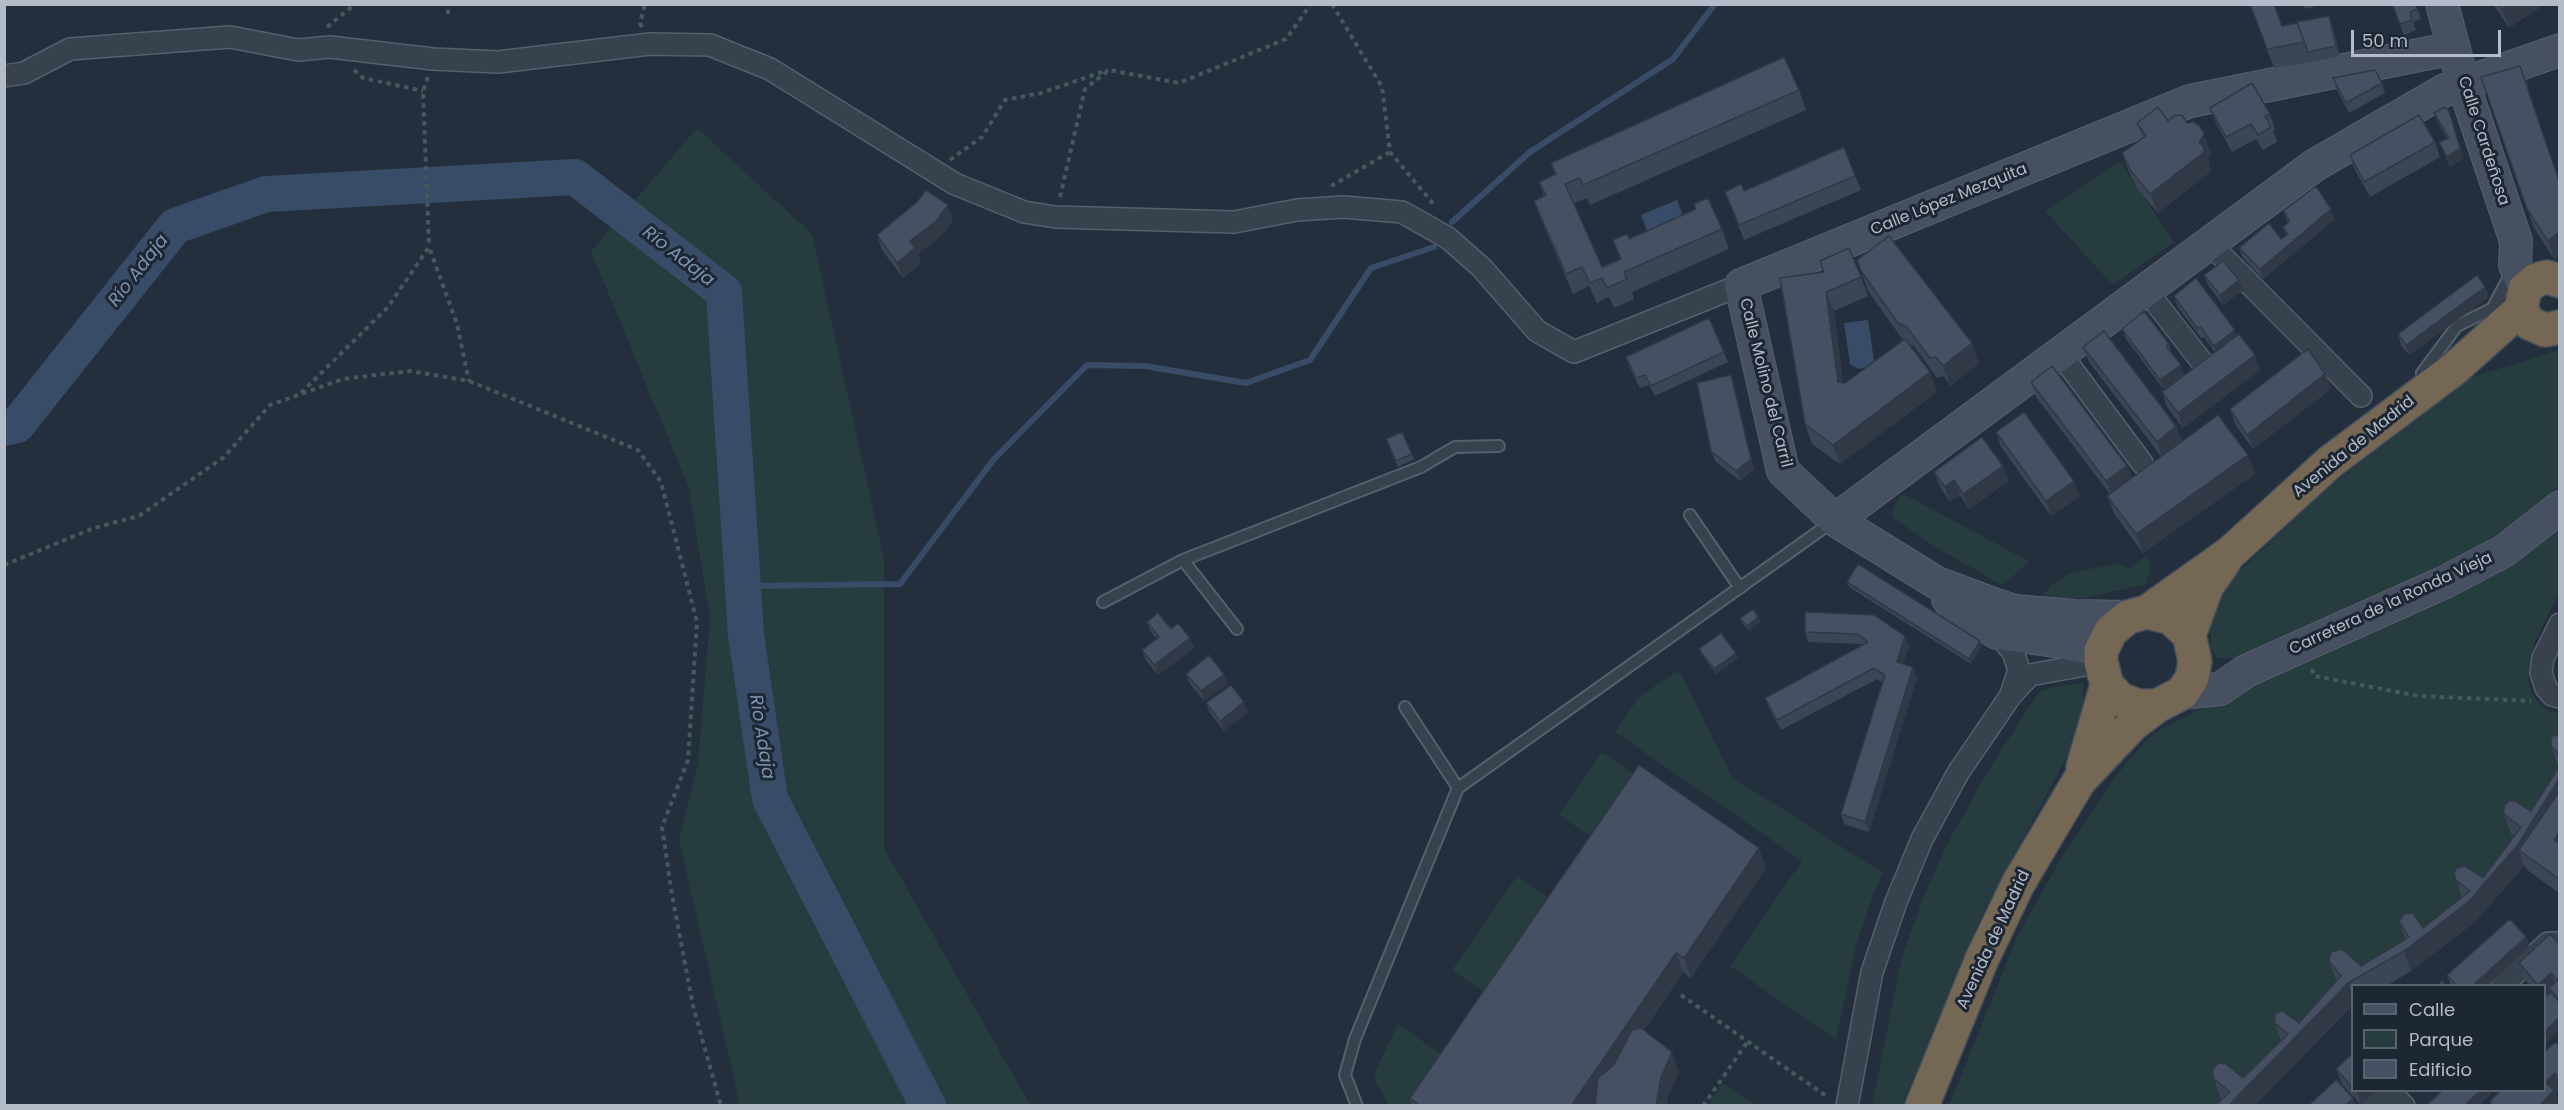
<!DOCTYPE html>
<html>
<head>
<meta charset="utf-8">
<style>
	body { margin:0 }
	#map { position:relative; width:2564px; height:1110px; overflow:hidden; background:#242f3e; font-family:Poppins,sans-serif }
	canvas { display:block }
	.frame { position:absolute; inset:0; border:6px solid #b4bcc9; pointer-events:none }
	.legend { position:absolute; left:2351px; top:984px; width:195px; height:108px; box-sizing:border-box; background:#1d2633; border:2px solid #59626f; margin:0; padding:8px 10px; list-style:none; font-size:18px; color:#b4bcc9 }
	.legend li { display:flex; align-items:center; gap:12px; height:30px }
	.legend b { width:30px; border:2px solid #59626f }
	.scale { position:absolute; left:2351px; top:30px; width:150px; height:27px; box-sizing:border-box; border:3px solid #b4bcc9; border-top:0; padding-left:8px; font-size:18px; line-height:21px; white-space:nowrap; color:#b4bcc9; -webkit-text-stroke:4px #1d2633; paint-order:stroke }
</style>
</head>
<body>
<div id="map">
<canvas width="2564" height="1110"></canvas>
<div class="frame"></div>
<ul class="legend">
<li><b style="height:8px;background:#465061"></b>Calle</li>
<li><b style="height:16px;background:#263c3f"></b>Parque</li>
<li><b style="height:16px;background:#455162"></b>Edificio</li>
</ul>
<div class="scale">50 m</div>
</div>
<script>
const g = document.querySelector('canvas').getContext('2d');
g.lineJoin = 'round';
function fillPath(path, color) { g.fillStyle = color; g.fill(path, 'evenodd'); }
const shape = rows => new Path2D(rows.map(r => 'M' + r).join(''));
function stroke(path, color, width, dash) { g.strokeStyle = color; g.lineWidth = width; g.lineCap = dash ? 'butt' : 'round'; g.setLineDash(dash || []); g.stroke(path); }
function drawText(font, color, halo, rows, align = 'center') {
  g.font = font + ' Poppins,sans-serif'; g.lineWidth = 6; g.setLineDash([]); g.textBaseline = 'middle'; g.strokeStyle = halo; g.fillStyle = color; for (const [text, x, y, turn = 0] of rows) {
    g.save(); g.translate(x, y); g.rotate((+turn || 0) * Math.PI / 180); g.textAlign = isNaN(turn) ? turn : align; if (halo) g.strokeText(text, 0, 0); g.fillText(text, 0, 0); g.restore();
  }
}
const green = shape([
	[697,128,812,234,884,559,884,848,1030,1105,740,1105,679,840,698,764,710,618,689,488,591,251],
	[2120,162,2174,242,2113,285,2045,211],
	[2559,350,2559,486,2497,534,2461,556,2234,658,2217,658,2211,649,2210,630,2225,586,2317,496,2470,378],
	[1906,495,2030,562,2002,585,1937,548,1892,517,1893,508,1900,496],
	[2559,525,2559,593,2534,643,2528,679,2531,692,2537,701,2549,711,2559,713,2559,795,2510,830,2514,837,2507,876,2461,892,2464,900,2416,957,2350,968,2348,996,2306,1043,2293,1032,2281,1036,2282,1043,2296,1053,2219,1091,2221,1099,2229,1105,1949,1106,2018,935,2060,860,2116,776,2145,742,2158,731,2188,715,2457,592],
	[2147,555,2151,565,2146,584,2084,598,2041,598,2051,585,2073,572,2117,564,2129,568],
	[1680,672,1732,777,1883,873,1873,894,1856,945,1836,1040,1730,966,1802,861,1615,732,1639,697,1674,673],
	[2083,683,2083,705,2072,747,1982,915,1902,1105,1872,1106,1902,957,1922,901,1946,846,1991,766,2039,692,2052,687],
	[1602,752,1644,782,1602,844,1559,815],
	[1517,876,1559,905,1494,999,1452,970],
	[1398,1024,1452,1062,1421,1105,1389,1105,1375,1081,1376,1070],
	[1723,1083,1756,1105,1708,1105]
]);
const water = shape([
	[1677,200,1684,219,1648,233,1641,215],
	[1868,320,1874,361,1866,367,1859,369,1850,364,1844,323]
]);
const stream = shape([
	[1452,222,1530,152,1673,59,1715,4],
	[742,586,900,584,994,459,1087,365,1145,366,1246,383,1310,360,1371,268,1434,247]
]);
const river = shape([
	[4,428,17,425,175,226,266,194,575,177,724,292,746,635,770,799,928,1106]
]);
const path = shape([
	[1332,4,1382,87,1390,152,1436,207],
	[448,14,448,4],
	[327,27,355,4],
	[642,27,640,23,645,4],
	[354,70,363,78,423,91],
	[428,77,423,91,429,247],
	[950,160,982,137,1005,100,1041,93,1108,70],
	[1331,186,1390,152],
	[1060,197,1085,89,1109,70,1179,83,1286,39,1311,4],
	[301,393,388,307,429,247,457,324,469,381],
	[4,565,94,528,139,516,224,457,270,405,343,379,410,371,469,381,638,450,661,482,697,622,688,760,662,827,672,895,693,1006,721,1106],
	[2312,669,2314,676,2419,696,2531,701],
	[1681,995,1829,1098],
	[1703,1106,1748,1041]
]);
const lane = shape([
	[2493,307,2511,273],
	[2429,382,2422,373,2457,326,2515,297],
	[1690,515,1740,588],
	[1183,560,1237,629],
	[1103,602,1183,560,1421,467,1455,447,1499,446],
	[1405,707,1458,788],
	[1357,1106,1345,1075,1355,1039,1458,788,1832,522]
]);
const street = shape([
	[4,76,24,73,70,49,230,37,298,50,330,47,433,59,498,62,650,44,710,45,770,69,955,184,1024,212,1055,217,1234,222,1297,210,1343,207,1402,212,1448,238,1482,268,1537,331,1574,352,1741,285],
	[2209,243,2361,396],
	[2146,290,2202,362],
	[2060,353,2142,463],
	[2560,624,2543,658,2541,673,2546,688,2552,695,2560,697],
	[1997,633,2013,652,2019,670,2011,694],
	[2502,986,2548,943,2560,943],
	[2389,1091,2404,1106],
	[1847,1106,1872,972,1896,902,1922,839,1958,773,2011,695,2030,675,2101,662],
	[2373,1106,2390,1090]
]);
const secondary = shape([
	[2442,4,2463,83,2516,241,2515,265,2525,289],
	[1835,520,2315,165,2445,90,2560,50],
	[1948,599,1954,607,1997,633,2062,642,2101,651],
	[2128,617,2074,616,2014,611,1996,605,1937,583,1835,520,1783,471,1741,285,2190,101,2454,48],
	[2182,693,2220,689,2246,671,2445,582,2504,551,2560,507]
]);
const highway = shape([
	[2560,281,2547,277,2536,280,2525,289,2521,309,2529,323,2545,330,2560,327],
	[2147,612,2230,553,2330,462,2454,369,2521,309],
	[2189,635,2207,586,2224,562],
	[2083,767,2107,685],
	[1922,1106,1982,959,2018,884,2079,781,2133,724,2157,706,2182,693,2192,678,2195,661,2189,635,2171,618,2147,612,2128,617,2111,631,2101,651,2101,662,2107,685,2120,699,2138,706,2157,706]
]);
const wall = shape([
	[2250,4,2282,26,2333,26,2340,56,2311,62,2311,60,2311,62,2274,68],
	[2303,4,2323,4,2305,9],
	[2392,4,2416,4,2421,19,2413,22,2416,30,2404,35],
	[2493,4,2545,4,2509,28],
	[2520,66,2528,85,2555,260,2534,228,2481,77],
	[2333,78,2382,83,2385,93,2349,113,2336,88],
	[1799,90,1806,110,1590,205,1587,198,1574,203,1602,267,1620,259,1613,240,1722,229,1729,249,1632,292,1634,299,1614,308,1609,297,1597,303,1589,286,1573,294,1541,220,1534,201,1544,196,1539,182,1555,174,1551,163],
	[2210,108,2270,114,2275,129,2273,130,2277,142,2263,150,2256,139,2232,152,2216,123],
	[2434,113,2452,121,2464,158,2450,167,2439,142,2447,138,2438,123],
	[2168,121,2211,154,2208,159,2211,171,2158,213,2138,190,2129,172,2122,153,2142,138,2137,123],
	[2435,142,2440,157,2370,197,2355,170,2350,155],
	[1844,147,1861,190,1744,240,1725,192,1744,191],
	[2283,211,2335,219,2263,279,2243,258,2239,248,2281,239,2286,235,2283,227,2288,223],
	[953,220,941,236,918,254,921,263,903,278,882,250,877,235],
	[1861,271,1979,363,1950,386,1944,376,1937,378,1914,346,1908,344,1930,372,1937,392,1840,464,1812,444,1805,424,1780,278,1861,277,1868,296,1834,311,1843,383,1845,383,1903,340,1868,291],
	[2204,275,2243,290,2223,305,2208,285],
	[2485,287,2489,297,2409,355,2401,345,2398,334],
	[2174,296,2237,335,2255,355,2260,370,2183,428,2167,407,2162,392,2164,390,2126,339,2122,329,2169,344,2172,355,2184,375,2215,352,2204,337,2201,338,2177,306],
	[2083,347,2176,426,2182,441,2248,455,2255,474,2143,553,2115,515,2107,496,2110,494,2036,397,2031,382,2127,466,2132,478,2161,456,2089,362],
	[1724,352,1728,362,1655,396,1649,385,1640,388,1629,367,1626,357],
	[1731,375,1734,385,1754,469,1740,481,1715,461,1711,451],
	[2331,389,2253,449,2235,424,2230,409],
	[1996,432,2074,481,2080,496,2051,516,2001,447],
	[1388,444,1412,454,1414,459,1398,467],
	[1934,472,2009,481,1969,509,1960,495,1950,502,1940,487],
	[1847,582,1982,646,1971,664,1849,587],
	[1758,617,1760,622,1749,631,1742,623,1740,618],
	[1147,622,1171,629,1190,638,1194,648,1158,675,1146,660,1142,650,1157,639,1151,632],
	[1805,632,1905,636,1909,646,1903,664,1913,667,1917,678,1869,832,1844,824,1841,814,1882,682,1877,679,1781,730,1769,708,1765,698,1863,645,1861,644,1808,642],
	[1699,649,1738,658,1716,674,1701,654],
	[1186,674,1224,674,1228,684,1204,701,1190,684],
	[1206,703,1248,712,1224,731,1210,713],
	[2559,736,2559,893,2526,869,2524,866,2475,922,2411,971,2386,986,2352,986,2352,1006,2254,1106,2221,1099,2214,1079,2243,1078,2281,1041,2275,1023,2299,1023,2337,981,2329,961,2361,966,2406,940,2399,922,2423,928,2462,897,2456,880,2483,878,2514,836,2511,834,2504,814,2531,811,2559,767,2558,766,2551,746],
	[1766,868,1691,978,1683,972,1644,1030,1679,1072,1668,1096,1666,1106,1595,1106,1596,1100,1591,1106,1412,1106,1410,1098],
	[2526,937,2529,947,2487,986,2451,986,2451,985,2447,975],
	[2559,944,2559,1031,2544,986,2531,986,2524,978,2519,963],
	[2559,1046,2559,1089,2555,1093,2559,1106,2492,1106,2490,1101],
	[2352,1054,2352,1090,2377,1090,2361,1105,2342,1084,2336,1069]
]);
const shadedWall = shape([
	[2508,4,2545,4,2509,28,2502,9],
	[2329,16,2333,26,2340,56,2336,46],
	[2449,111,2464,158,2450,167,2447,157,2460,148],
	[2204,134,2211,154,2208,159,2211,171,2158,213,2150,194],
	[948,205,953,220,941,236,918,254,921,263,903,278,897,263,910,241],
	[2331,209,2335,219,2263,279,2260,269],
	[2559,232,2559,257,2555,260,2548,241],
	[2239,280,2243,290,2223,305,2220,295],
	[2485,287,2489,297,2409,355,2406,345],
	[1826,292,1834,311,1845,401,1838,382],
	[2235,330,2239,340,2218,356,2214,346],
	[1972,343,1979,363,1950,386,1943,366],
	[2255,355,2260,370,2183,428,2178,413],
	[2181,365,2184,375,2164,390,2160,380],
	[1930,372,1937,392,1840,464,1833,445],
	[2325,374,2331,389,2253,449,2247,435],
	[1731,375,1734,385,1754,469,1740,481,1736,471],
	[2176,426,2182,441,2162,457,2157,442],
	[2248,455,2255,474,2143,553,2136,534],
	[2003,466,2009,481,1969,509,1963,494],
	[2127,466,2133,481,2112,496,2106,481],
	[1954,480,1960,495,1950,502,1945,487],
	[2074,481,2080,496,2051,516,2046,501],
	[1758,617,1760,622,1749,631,1747,626],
	[1905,636,1909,646,1901,672,1897,662],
	[1190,638,1194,648,1158,675,1154,665],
	[1980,641,1982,646,1971,664,1969,659],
	[1736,653,1738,658,1716,674,1714,669],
	[1913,667,1917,678,1869,832,1865,822],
	[1224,674,1228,684,1204,701,1201,691],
	[1244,702,1248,712,1224,731,1220,721],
	[2559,779,2559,810,2519,850,2524,866,2475,922,2411,971,2404,951,2468,902],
	[2559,832,2559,856,2554,840],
	[1759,848,1766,868,1691,978,1684,958],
	[2526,937,2529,947,2487,986,2472,986],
	[1676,953,1683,972,1591,1106,1571,1106],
	[2551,973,2557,988,2549,988,2551,993,2544,999,2544,986,2539,986,2538,985],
	[2348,983,2352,994,2352,1006,2254,1106,2228,1106],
	[2559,1018,2559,1031,2544,1045,2544,1032],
	[1672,1052,1679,1072,1668,1096,1666,1106,1656,1106,1661,1077],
	[2555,1073,2559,1085,2559,1089,2555,1093,2559,1106,2539,1106,2545,1082],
	[2356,1090,2377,1090,2361,1105],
	[2481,1090,2495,1090,2479,1106,2464,1106],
	[2353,1098,2356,1106,2345,1106]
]);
const building = shape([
	[2250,4,2274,4,2282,26,2297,23,2304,42,2267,49,2250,4],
	[2392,4,2416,4,2417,9,2410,12,2412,20,2400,24,2392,4],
	[2499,4,2508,4,2502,9,2499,4],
	[2329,16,2336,46,2308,52,2297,22,2329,16],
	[1784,57,1799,90,1583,185,1580,178,1565,184,1602,267,1621,259,1613,240,1627,234,1629,239,1696,209,1694,204,1708,198,1722,229,1624,272,1627,279,1607,288,1602,278,1590,283,1582,267,1566,274,1534,201,1546,195,1539,182,1556,174,1551,163,1784,57],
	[2520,66,2559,181,2559,232,2548,241,2527,209,2481,77,2520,66],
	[2375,70,2382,83,2346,103,2333,78,2375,70],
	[2252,83,2270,114,2265,116,2271,127,2258,135,2251,124,2226,137,2210,108,2252,83],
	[2158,107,2168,121,2174,116,2182,115,2187,123,2193,122,2200,126,2204,134,2199,143,2203,146,2204,152,2150,194,2131,171,2122,153,2146,136,2137,123,2158,107],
	[2445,107,2449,111,2460,148,2447,157,2439,142,2449,138,2434,113,2445,107],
	[2419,115,2435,142,2364,182,2350,155,2419,115],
	[1844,147,1855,176,1739,225,1725,192,1741,184,1744,191,1844,147],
	[2316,186,2331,209,2260,269,2239,248,2269,223,2281,239,2288,234,2283,227,2290,221,2283,211,2316,186],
	[926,190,948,205,936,221,910,241,915,248,897,263,877,235,917,202,926,190],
	[1889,236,1972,343,1943,366,1936,357,1930,358,1906,326,1898,323,1861,271,1857,260,1889,236],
	[1849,248,1861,277,1826,292,1838,382,1845,383,1905,339,1930,372,1833,445,1805,424,1780,278,1824,272,1820,261,1849,248],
	[2223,261,2239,280,2220,295,2204,275,2223,261],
	[2477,275,2485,287,2406,345,2398,334,2477,275],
	[2196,278,2235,330,2214,346,2201,327,2197,328,2174,296,2196,278],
	[2144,311,2169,344,2166,346,2181,365,2160,380,2122,329,2144,311],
	[1709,318,1724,352,1651,386,1645,375,1636,378,1626,357,1709,318],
	[2104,331,2176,426,2157,442,2083,347,2104,331],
	[2239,334,2255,355,2178,413,2162,392,2239,334],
	[2308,349,2325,374,2247,435,2230,409,2308,349],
	[2052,366,2127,466,2106,481,2031,382,2052,366],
	[1731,375,1751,459,1736,471,1711,451,1697,383,1731,375],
	[2024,412,2074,481,2046,501,1996,432,2024,412],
	[2218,415,2248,455,2136,534,2107,496,2218,415],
	[1402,432,1412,454,1396,461,1386,439,1402,432],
	[1982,437,2003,466,1963,494,1954,480,1945,487,1934,472,1982,437],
	[1858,564,1980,641,1969,659,1847,582,1858,564],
	[1753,609,1758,617,1747,626,1740,618,1753,609],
	[1805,612,1874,615,1905,636,1897,662,1913,667,1865,822,1841,814,1885,675,1874,668,1777,720,1765,698,1868,642,1858,634,1805,632,1805,612],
	[1158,613,1171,629,1178,623,1190,638,1154,665,1142,650,1159,637,1147,622,1158,613],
	[1721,633,1736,653,1714,669,1699,649,1721,633],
	[1209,655,1224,674,1201,691,1186,674,1209,655],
	[1231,685,1244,702,1220,721,1206,703,1231,685],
	[2554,735,2559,736,2559,754,2551,746,2551,738,2554,735],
	[1639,765,1759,848,1684,958,1676,953,1571,1106,1421,1106,1410,1098,1639,765],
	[2559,767,2559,779,2517,846,2468,902,2404,951,2348,983,2228,1106,2215,1106,2230,1092,2214,1079,2212,1071,2216,1065,2219,1063,2226,1064,2243,1078,2288,1034,2275,1023,2275,1014,2282,1011,2299,1023,2341,976,2329,961,2331,952,2342,949,2361,966,2409,937,2399,922,2404,914,2413,913,2423,928,2470,891,2456,880,2454,872,2457,868,2465,866,2483,878,2521,827,2504,814,2504,806,2509,801,2515,801,2531,811,2559,767],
	[2559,792,2559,832,2554,840,2559,844,2559,879,2519,850,2559,792],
	[2510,919,2526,937,2472,986,2457,986,2447,975,2510,919],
	[2550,934,2559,944,2559,999,2549,988,2558,980,2551,973,2538,985,2519,963,2550,934],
	[2442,981,2446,986,2437,986,2442,981],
	[2551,993,2559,1002,2559,1018,2544,1032,2544,998,2551,993],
	[1641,1028,1672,1052,1661,1077,1656,1106,1595,1106,1598,1078,1614,1065,1632,1030,1641,1028],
	[2556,1042,2559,1046,2559,1078,2555,1073,2545,1082,2554,1090,2539,1106,2492,1106,2491,1104,2490,1101,2501,1090,2544,1090,2544,1052,2556,1042],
	[2352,1054,2352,1087,2336,1069,2352,1054],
	[2336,1080,2353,1098,2345,1106,2308,1106,2336,1080],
	[2443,1090,2481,1090,2464,1106,2429,1106,2428,1104,2443,1090]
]);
const streetNames = [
	["Calle Cardeñosa",2483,141,72],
	["Calle López Mezquita",1949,200,-22],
	["Calle Molino del Carril",1765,383,76],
	["Avenida de Madrid",2354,447,-39],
	["Carretera de la Ronda Vieja",2391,604,-25],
	["Avenida de Madrid",1994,940,-65]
];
const waterNames = [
	["Río Adaja",678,257,38],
	["Río Adaja",139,271,-52],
	["Río Adaja",761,737,81]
];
fillPath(green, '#263c3f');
fillPath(water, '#394c67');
stroke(stream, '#394c67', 6);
stroke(river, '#394c67', 36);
stroke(lane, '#565f6c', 14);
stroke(street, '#565f6c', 24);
stroke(secondary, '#565f6c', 34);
stroke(highway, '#434c59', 36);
stroke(path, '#44595c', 4, [4.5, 4.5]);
stroke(lane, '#38414e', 10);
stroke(street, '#38414e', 21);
stroke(secondary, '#465061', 32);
stroke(highway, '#746855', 33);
fillPath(wall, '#3b4654');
fillPath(shadedWall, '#303945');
fillPath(building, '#455162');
stroke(building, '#303945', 1.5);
drawText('16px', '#b4bcc9', '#1d2633', streetNames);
drawText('italic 18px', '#7c92b1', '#1d2633', waterNames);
</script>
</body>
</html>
